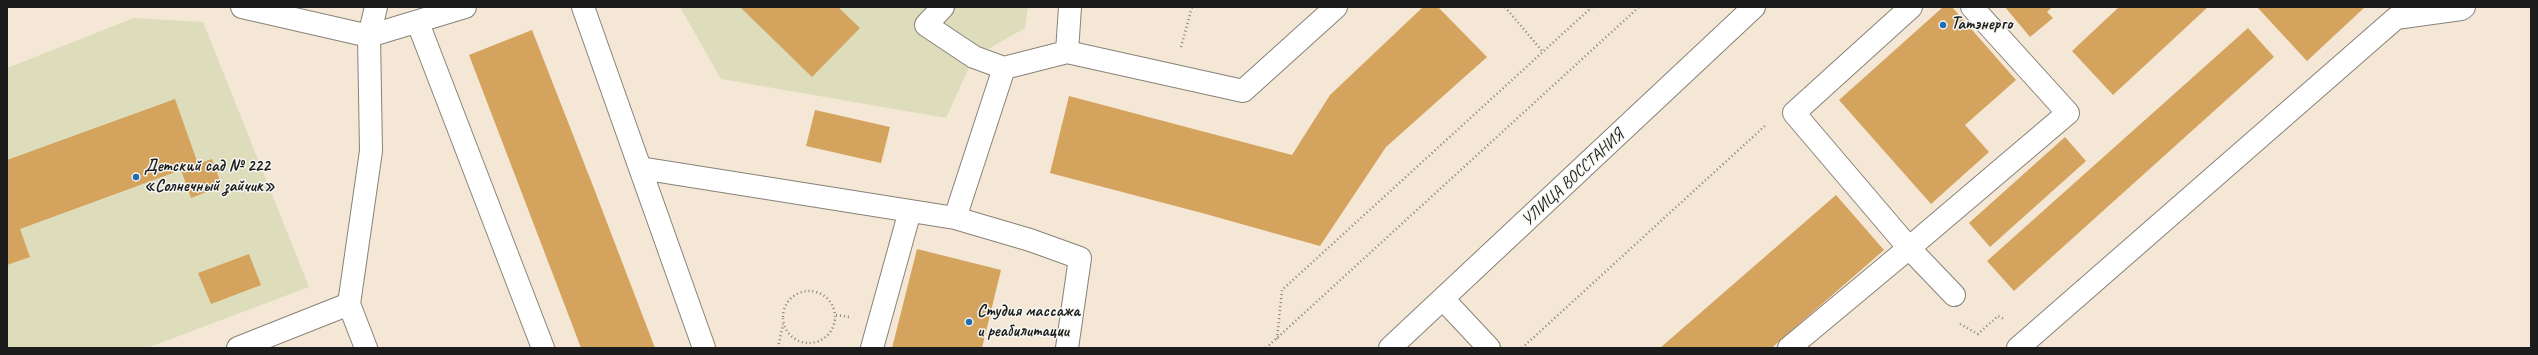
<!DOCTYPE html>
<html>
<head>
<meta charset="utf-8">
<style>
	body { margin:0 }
	#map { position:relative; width:2538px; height:355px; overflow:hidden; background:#f5e7d5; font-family:Caveat,sans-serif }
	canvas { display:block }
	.frame { position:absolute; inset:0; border:8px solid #1c1c1c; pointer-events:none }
</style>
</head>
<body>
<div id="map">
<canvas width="2538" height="355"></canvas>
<div class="frame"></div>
</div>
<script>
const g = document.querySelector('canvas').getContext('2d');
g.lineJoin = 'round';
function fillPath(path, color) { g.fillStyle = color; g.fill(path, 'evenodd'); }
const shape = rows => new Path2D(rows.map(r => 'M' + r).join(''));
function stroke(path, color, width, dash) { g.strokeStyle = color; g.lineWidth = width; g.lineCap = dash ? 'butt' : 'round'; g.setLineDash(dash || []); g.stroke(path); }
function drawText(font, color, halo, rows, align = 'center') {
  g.font = font + ' Caveat,sans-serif'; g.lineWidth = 3; g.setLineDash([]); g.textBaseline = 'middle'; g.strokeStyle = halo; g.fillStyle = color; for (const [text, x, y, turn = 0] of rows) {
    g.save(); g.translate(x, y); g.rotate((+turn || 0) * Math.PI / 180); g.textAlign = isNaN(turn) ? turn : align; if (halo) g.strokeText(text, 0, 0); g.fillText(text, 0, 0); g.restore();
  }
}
const built = shape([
	[680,7,1028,7,1025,28,974,57,946,118,721,79],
	[134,18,203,22,309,287,147,348,7,348,7,68]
]);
const building = shape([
	[740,7,838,7,860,28,812,77],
	[1423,7,1438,7,1487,57,1386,147,1320,246,1202,213,1050,173,1069,96,1292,155,1330,95],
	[1943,7,1952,7,2016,80,1965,125,1989,152,1931,204,1839,100],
	[2005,7,2052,7,2047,12,2053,18,2030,37],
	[2119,7,2208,7,2113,95,2072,51],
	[2257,7,2365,7,2307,61],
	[2248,28,2274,57,2014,291,1987,261],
	[532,30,593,186,655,348,581,348,570,319,469,55],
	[175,99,198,164,212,159,222,186,191,198,181,170,20,229,30,257,7,265,7,160],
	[815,110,890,127,881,163,806,146],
	[2065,137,2086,161,1990,247,1969,223],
	[1836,195,1884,250,1775,345,1772,348,1660,348],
	[917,249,1001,270,982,348,892,348],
	[249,254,261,285,211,304,198,273]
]);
const path = shape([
	[1505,7,1543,52],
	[1181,47,1192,7],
	'783 317a26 26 0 1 1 52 0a26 26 0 1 1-52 0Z',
	[836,315,849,317],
	[1960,324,1978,334,1998,316,2004,319],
	[1277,339,1282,290,1592,7],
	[778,348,783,324],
	[1266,348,1639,7],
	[1522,348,1767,124]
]);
const minor = shape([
	[242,7,369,36,376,7],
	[583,7,640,168,955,218],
	[943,7,926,25,974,57,1004,68],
	[1070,7,1067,52,1243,91,1336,7],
	[418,23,543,348],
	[640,168,704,348],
	[1954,295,1909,248,2068,113,1972,7],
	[1444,300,1489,348],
	[238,348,349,304],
	[366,348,349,304,371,151,369,36,465,7],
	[872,348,910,211],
	[1067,348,1080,258,1030,240,955,218,1004,68,1067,52],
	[1789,348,1909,248,1794,113,1911,7],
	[2018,348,2396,18,2461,9,2464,7]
]);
const major = shape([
	[1390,348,1754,7]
]);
const markers = [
	[1943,25,4,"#1f6fb2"],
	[136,177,4,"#1f6fb2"],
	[969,322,4,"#1f6fb2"]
];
const poiNames = [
	["Татэнерго",1951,25],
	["Детский сад № 222",144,167],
	["«Солнечный зайчик»",144,187],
	["Студия массажа",977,312],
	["и реабилитации",977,332]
];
const streetNames = [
	["УЛИЦА ВОССТАНИЯ",1573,178,-43]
];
fillPath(built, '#deddbb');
fillPath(building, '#d4a35e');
stroke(minor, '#888278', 24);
stroke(major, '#888278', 24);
stroke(path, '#888278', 2.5, [1, 3]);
stroke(minor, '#fff', 22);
stroke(major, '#fff', 22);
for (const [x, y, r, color] of markers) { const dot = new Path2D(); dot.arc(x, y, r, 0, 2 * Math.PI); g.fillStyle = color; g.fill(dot); stroke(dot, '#f6f6f2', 1.5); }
drawText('bold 17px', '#1c1c1c', '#f6f6f2', poiNames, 'left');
drawText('17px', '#1c1c1c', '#f6f6f2', streetNames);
</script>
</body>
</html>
